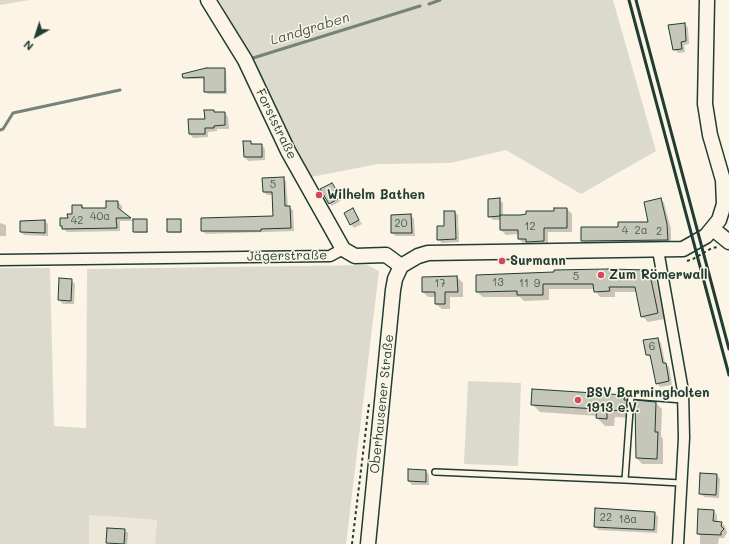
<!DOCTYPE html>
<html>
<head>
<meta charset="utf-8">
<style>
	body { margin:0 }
	#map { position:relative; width:729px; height:544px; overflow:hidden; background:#fcf5e5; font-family:Mali,sans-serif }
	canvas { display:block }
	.north { position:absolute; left:16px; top:16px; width:40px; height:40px; -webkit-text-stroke:3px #fcf5e5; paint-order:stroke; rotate:219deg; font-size:11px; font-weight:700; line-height:16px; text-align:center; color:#1f3d34 }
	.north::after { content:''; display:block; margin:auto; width:14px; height:18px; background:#1f3d34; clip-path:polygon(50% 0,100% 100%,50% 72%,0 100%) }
</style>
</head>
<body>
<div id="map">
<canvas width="729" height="544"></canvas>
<div class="north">N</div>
</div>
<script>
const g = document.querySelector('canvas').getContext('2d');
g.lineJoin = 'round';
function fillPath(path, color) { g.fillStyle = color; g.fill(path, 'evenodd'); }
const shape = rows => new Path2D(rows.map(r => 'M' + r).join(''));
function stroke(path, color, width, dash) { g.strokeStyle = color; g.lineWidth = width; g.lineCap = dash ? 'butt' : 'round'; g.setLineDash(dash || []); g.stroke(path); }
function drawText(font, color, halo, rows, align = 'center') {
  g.font = font + ' Mali,sans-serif'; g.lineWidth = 3; g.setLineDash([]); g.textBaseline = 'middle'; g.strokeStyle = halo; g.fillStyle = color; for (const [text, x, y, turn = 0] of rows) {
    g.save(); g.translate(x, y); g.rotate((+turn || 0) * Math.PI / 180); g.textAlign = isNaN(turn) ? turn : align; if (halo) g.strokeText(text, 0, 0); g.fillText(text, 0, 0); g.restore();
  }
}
const built = shape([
	[89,515,157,520,155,544,89,544]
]);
const green = shape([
	[0,0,29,0,0,5],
	[219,0,613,0,656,151,581,194,506,150,450,163,378,164,311,177,247,58,249,54],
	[367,265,379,271,346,544,155,544,157,520,89,515,89,544,0,544,0,268,50,268,54,426,86,428,87,269],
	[468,381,521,383,518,466,464,464]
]);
const shadow = shape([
	[685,24,688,28,689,44,684,45,685,52,678,53,674,49],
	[224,69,226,71,227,94,208,94,205,92,205,79,186,79,184,77],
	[213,111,216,113,225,113,228,117,229,129,217,129,217,131,208,132,208,137,193,138,190,134,190,120,206,120],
	[244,142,261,145,265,149,265,160,248,161,245,157],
	[283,178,286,181,288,207,293,210,294,231,206,234,202,231,274,217,273,195,267,195,264,192],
	[332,184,342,200,332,206,330,203],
	[661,199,664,203,671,229,671,243,585,244,582,240,650,223],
	[499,200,503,203,503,216,521,216,567,209,572,214,572,232,548,232,548,246,532,246,530,244,524,244,519,239,519,234,506,235,501,230,501,220,493,220,489,216],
	[118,202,122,206,122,212,133,221,120,221,120,231,67,232,61,226,82,206,85,209,107,209],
	[352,209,362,224,354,228,351,224],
	[454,212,458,215,459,242,442,243,438,239],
	[411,215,414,219,415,236,396,236,392,233],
	[146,220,148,233,136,233,134,232],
	[180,220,182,233,170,233,168,232],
	[45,221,48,224,48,236,24,235,21,232],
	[0,223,6,225,6,236,0,236],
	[649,271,655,276,664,319,648,322,642,316,637,292,615,292,615,297,600,297,594,289,549,289,549,300,524,301,520,297,483,297,477,292],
	[457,277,463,283,463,297,450,297,450,309,442,309,436,304,436,297,428,297,423,292],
	[71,280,75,284,74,304,63,304,59,300],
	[658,339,661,343,665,363,669,367,672,385,660,387,657,383,652,358,647,355,644,341],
	[624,396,635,409,633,418,615,417,614,426,605,426,597,418,598,416,540,412,532,404],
	[636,401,656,403,662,409,661,436,663,439,663,464,642,464,637,458],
	[426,471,429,475,429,485,412,485,409,481],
	[717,475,720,479,719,498,704,497,700,493],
	[714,511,717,515,717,522,721,523,725,526,727,533,724,538,719,538,718,544,700,544,700,536,698,533],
	[655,513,658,517,657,533,598,530,595,526],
	[124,530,128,533,127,544,107,543]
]);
const stream = shape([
	[429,4,440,0],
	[253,58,420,6],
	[0,130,3,129,13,113,120,90]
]);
const building = shape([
	[685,23,686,41,681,42,682,49,673,50,668,25,685,23],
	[206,68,225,68,225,92,204,92,204,77,183,78,182,74,206,68],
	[204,110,214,110,214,112,225,112,225,125,214,126,214,128,205,128,205,134,189,134,188,119,205,119,204,110],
	[243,141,251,141,251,144,262,144,262,157,244,157,243,141],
	[284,177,285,206,290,206,291,228,261,229,261,231,201,231,201,218,273,216,272,192,263,192,262,178,284,177],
	[332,183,341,197,329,204,320,189,332,183],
	[500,198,500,216,488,217,488,199,500,198],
	[661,198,667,224,668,240,581,241,581,227,618,227,618,222,648,222,644,202,661,198],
	[106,201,118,201,118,208,131,218,116,218,117,228,62,229,62,226,60,226,60,218,68,218,67,214,72,214,72,205,82,205,82,208,106,208,106,201],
	[353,208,359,220,350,225,344,213,353,208],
	[554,208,567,208,567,228,544,228,544,241,526,242,526,239,518,239,518,230,500,230,500,215,521,215,526,214,526,211,554,211,554,208],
	[444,211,455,211,456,239,437,240,437,226,444,226,444,211],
	[411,214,412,233,391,233,391,215,411,214],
	[133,219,147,219,147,232,133,232,133,219],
	[167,219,181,219,181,232,167,232,167,219],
	[45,220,45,233,20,232,20,221,45,220],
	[608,269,649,270,658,313,641,317,635,287,609,287,610,291,594,292,593,284,543,284,543,295,517,295,517,291,476,292,476,275,554,272,554,270,608,269],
	[457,276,458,292,445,292,445,304,435,304,435,292,422,292,422,277,457,276],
	[59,278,72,279,71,301,58,300,59,278],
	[658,338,663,363,666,363,669,381,656,384,650,355,646,355,643,340,658,338],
	[532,389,625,395,624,400,627,400,626,411,607,410,607,419,596,418,597,409,531,405,532,389],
	[635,400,656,402,655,432,658,432,657,459,636,458,635,400],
	[408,469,426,470,426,482,408,481,408,469],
	[700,473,717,474,716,495,699,494,700,473],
	[595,508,655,512,654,530,594,527,595,508],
	[698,509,714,510,713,521,722,522,721,526,724,529,721,532,721,535,697,534,698,509],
	[107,528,125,529,124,544,106,543,107,528]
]);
const path = shape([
	[687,261,693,259,712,248,718,247],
	[352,544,369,404]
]);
const lane = shape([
	[435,472,625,480],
	[681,483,625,480,631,396,683,400]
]);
const street = shape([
	[658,250,683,391,684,438,678,544],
	[0,260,330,256,343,249]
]);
const secondary = shape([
	[208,0,245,60,288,151,343,249,355,256,386,255,401,266],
	[713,229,729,242],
	[368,544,393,290,395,279,401,266,418,256,428,253,683,249,706,236,719,220,724,204,723,180,710,135,705,104,707,0]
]);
const rail = shape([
	[629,0,729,375],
	[636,0,729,349]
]);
const markers = [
	[319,195,4,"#d1495b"],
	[502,261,4,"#d1495b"],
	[601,275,4,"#d1495b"],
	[578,400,4,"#d1495b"]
];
const numberNames = [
	["5",273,185],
	["40a",100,217],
	["42",77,221],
	["20",401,224],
	["12",530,227],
	["4",625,231],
	["2a",641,231],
	["2",659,232],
	["5",576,277],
	["13",498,283],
	["17",440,284],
	["11",524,284],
	["9",537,284],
	["6",652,347],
	["22",606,518],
	["18a",628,520]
];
const streetNames = [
	["Forststraße",276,124,64],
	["Jägerstraße",287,256,-1],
	["Oberhausener Straße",382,404,-84]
];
const poiNames = [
	["Wilhelm Bathen",327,195],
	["Surmann",510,261],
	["Zum Römerwall",609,275],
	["BSV Barmingholten",586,393],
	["1913 e.V.",586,408]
];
const waterNames = [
	["Landgraben",310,29,-17]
];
fillPath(built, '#ece7d8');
fillPath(green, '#dcdacc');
fillPath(shadow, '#0003');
stroke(stream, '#758479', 3);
fillPath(building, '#c5c7b9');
stroke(building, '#1f3d34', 1);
stroke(lane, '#1f3d34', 8);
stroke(street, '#1f3d34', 13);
stroke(secondary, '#1f3d34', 17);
stroke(path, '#1f3d34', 2, [3, 3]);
stroke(lane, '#fcf5e5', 5);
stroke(street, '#fcf5e5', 10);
stroke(secondary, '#fcf5e5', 14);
stroke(rail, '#1f3d34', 3);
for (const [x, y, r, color] of markers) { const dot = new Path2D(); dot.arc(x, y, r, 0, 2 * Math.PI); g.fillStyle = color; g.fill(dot); stroke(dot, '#fcf5e5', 1.5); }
drawText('11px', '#486055', null, numberNames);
drawText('13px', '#1f3d34', '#fcf5e5', streetNames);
drawText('bold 13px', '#1f3d34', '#fcf5e5', poiNames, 'left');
drawText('italic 14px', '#435a51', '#fcf5e5', waterNames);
</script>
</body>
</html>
